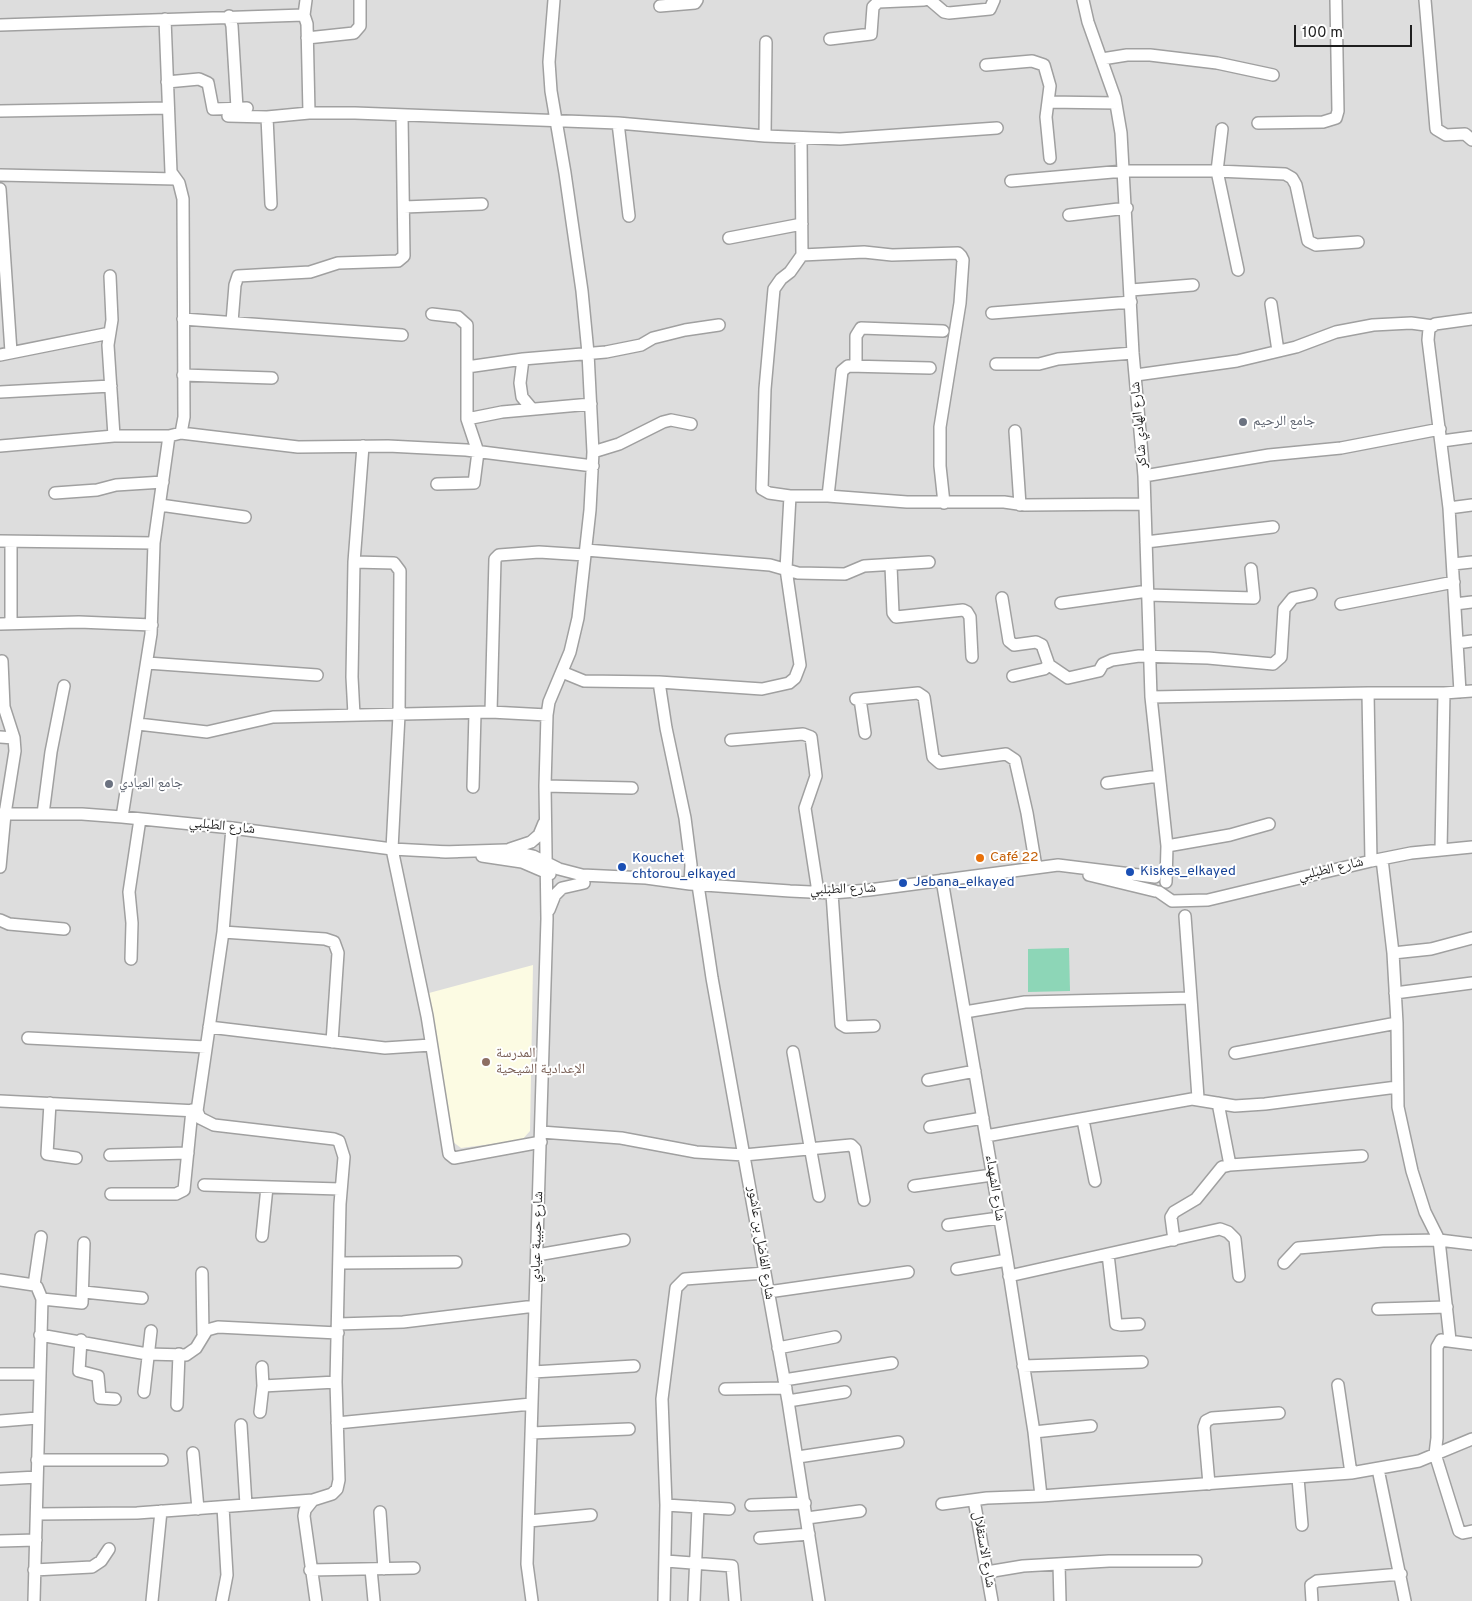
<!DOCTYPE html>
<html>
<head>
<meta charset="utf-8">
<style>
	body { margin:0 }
	#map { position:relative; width:1472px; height:1601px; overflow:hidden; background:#efece7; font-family:Overpass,sans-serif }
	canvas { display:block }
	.scale { position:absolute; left:1294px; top:25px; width:118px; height:22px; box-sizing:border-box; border:2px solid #1f1f1f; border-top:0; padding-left:6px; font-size:15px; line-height:18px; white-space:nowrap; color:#1f1f1f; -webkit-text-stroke:4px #fff; paint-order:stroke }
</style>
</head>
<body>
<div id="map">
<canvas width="1472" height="1601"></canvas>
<div class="scale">100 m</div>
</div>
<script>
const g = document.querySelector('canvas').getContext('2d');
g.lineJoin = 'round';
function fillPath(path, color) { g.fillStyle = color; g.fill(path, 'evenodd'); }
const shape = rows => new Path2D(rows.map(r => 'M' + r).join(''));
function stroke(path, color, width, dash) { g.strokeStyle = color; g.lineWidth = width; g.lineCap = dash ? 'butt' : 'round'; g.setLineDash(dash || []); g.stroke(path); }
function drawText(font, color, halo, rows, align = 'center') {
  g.font = font + ' Overpass,"Noto Naskh Arabic",sans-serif'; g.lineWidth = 4; g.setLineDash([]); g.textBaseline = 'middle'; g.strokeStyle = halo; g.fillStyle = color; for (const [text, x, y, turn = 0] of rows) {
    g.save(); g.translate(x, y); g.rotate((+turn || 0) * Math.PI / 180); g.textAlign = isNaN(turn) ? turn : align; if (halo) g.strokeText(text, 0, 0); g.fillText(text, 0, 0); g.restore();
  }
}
const residential = shape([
	[0,0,1472,0,1472,1601,0,1601]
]);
const education = shape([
	[533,965,530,1131,522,1140,461,1148,453,1142,452,1137,429,993]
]);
const pitch = shape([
	[1069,948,1070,991,1028,992,1028,949]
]);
const minor = shape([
	[306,0,304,15,307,24,309,113,355,113,618,123,765,136,840,139,997,128],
	[930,0,944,12,949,13,990,9,994,0],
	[1083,0,1088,22,1115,98,1121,133,1133,353,1144,476,1151,697,1167,846,1166,882],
	[1425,0,1436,129,1446,135,1465,134,1472,140],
	[660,6,695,3,697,0],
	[229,16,232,26,237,108],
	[165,19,171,172,179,183,183,199,184,417,181,433],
	[0,25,304,15],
	[307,38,354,33,360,26,360,0],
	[830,39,871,34,873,7,878,2,924,0],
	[1102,59,1127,55,1150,55,1217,63,1273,75],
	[986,65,1032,61,1044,65,1050,86,1046,117,1050,158],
	[167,82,199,79,208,83,213,109,247,108],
	[1048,102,1116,103],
	[0,111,168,108],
	[228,116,267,117,309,113],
	[267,117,271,204],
	[618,123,629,216],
	[1258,123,1323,122,1336,118,1338,111,1336,0],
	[1222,129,1217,171,1238,270],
	[765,136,766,42],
	[801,138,802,255,790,272,781,279,774,289,765,389,762,489,769,493,790,496,828,496,907,502,1004,502,1025,505,1145,504],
	[0,175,176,179],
	[1011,181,1124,171,1217,171,1285,174,1292,178,1296,185,1308,241,1316,245,1358,242],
	[0,189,11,352],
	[404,207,482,204],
	[1069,215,1127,208],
	[729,238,802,224],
	[802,255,864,252,892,255,958,253,961,256,963,260,960,303,940,427,940,466,944,503],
	[110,276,112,320,108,345,114,436],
	[1131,290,1193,285],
	[1271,304,1278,351],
	[992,313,1131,302],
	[432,314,458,317,467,325,467,419,478,452,474,483,437,484],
	[183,319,402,335],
	[232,322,235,285,238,276,310,272,338,263,398,261,404,256,402,115],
	[0,355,110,333],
	[523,359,520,383,522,397,532,409],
	[996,364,1039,364,1058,359,1133,353],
	[856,366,856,336,861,328,943,331],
	[467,367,523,359,606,352,641,345,653,338,685,330,719,325],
	[183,375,272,378],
	[1136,375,1237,361,1296,347,1336,332,1373,325,1411,323,1433,326],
	[0,392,111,386],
	[467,419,502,412,591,404],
	[1015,431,1020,505],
	[1442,441,1472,437],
	[0,446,114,436,169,436,181,433,298,447,388,446,466,450,593,466],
	[593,452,619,444,663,422,671,420,691,424],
	[1144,476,1269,455,1341,448,1440,429],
	[55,493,97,490,116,485,163,482],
	[828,496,842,371,848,366,930,368],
	[160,505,245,517],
	[1449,508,1472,505],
	[0,541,154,543],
	[11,542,11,623],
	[1146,542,1273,527],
	[586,550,770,565,798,573,845,574,864,566,929,562],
	[354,562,394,563,400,571,399,715,392,849,427,1016,449,1154,454,1158,541,1142],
	[1453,564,1472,562],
	[891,566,893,613,896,617,963,610,967,612,970,617,972,657],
	[1148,595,1254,598,1251,569],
	[1002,598,1009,641,1014,645,1036,642,1042,645,1049,665,1068,678,1099,671,1103,664,1112,660,1139,656,1208,658,1273,664,1281,657,1284,609,1293,598,1311,594],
	[1061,603,1148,591],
	[1341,604,1454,582],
	[1455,604,1472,602],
	[0,624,79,622,152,625],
	[1457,643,1472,641],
	[2,661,4,707,14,738],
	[147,663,317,675],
	[562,672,584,681,659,682,762,689,789,683,795,678,800,665,786,569,790,496],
	[1013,676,1044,669,1049,665],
	[659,682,666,728,685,818,691,865,690,884],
	[1460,692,1449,508,1428,340,1429,329,1435,324,1472,319],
	[1368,693,1444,693],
	[1151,697,1368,693,1371,861],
	[856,699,918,693,924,697,933,757,940,763,1006,754,1015,760,1027,813,1036,867],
	[860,699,865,733],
	[491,712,495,559,499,555,539,552,585,555],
	[354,715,352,677,354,562,363,446],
	[138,724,207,732,273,717,491,712,547,715],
	[0,737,14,738,15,751,5,814,0,867],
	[731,740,803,734,811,737,816,776,805,808,818,892],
	[1107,783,1158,776],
	[545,786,632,788],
	[473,787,475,713],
	[0,814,82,814,122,817,232,828,392,849,449,852],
	[43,814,51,752,64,686],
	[122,817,151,634,154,543,169,436],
	[232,828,223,932,197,1111,200,1118,214,1125,334,1139,339,1141,344,1157,340,1204,336,1382,339,1480,337,1489,332,1494,313,1500,305,1510,304,1516,316,1601],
	[1167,846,1230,835,1269,824],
	[510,849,531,842,539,835,544,823],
	[1441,850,1444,693,1472,691],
	[442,852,506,850,533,856,559,869,582,875,646,878,690,884,790,891,832,893,869,890,1058,865,1155,877],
	[482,856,522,862,550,874],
	[1382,859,1393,953,1397,1023,1398,1107,1412,1171,1425,1212,1439,1240,1450,1340],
	[1089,875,1155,891],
	[942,880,1007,1260,1034,1432,1041,1496],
	[698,885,712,978,788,1401,819,1601],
	[1159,892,1172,901,1208,900,1371,861,1411,853,1472,847],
	[832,893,841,1024,846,1027,874,1026],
	[549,910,555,895,562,888,584,883],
	[1185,916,1191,998],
	[0,920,9,924,64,929],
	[223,932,325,939,334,942,338,953,332,1042],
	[1393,953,1431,949,1472,938],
	[131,959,132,923,129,892,140,819],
	[1395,993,1472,983],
	[965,1012,1025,1002,1191,998,1198,1098],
	[209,1027,385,1048,431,1045],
	[28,1038,206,1047],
	[793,1052,819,1196],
	[1235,1053,1397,1023],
	[928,1080,975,1071],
	[0,1101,197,1111],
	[50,1103,47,1154,76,1158],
	[1083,1120,1095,1181],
	[930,1127,983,1118],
	[541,1132,621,1138,696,1152,744,1155,851,1145,855,1149,864,1200],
	[986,1136,1192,1099,1235,1106,1265,1104,1397,1087],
	[110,1155,188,1153],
	[1230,1165,1362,1156],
	[204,1185,340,1189],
	[914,1186,992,1175],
	[111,1194,176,1194,184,1190,192,1110],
	[948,1225,999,1218],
	[262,1236,267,1187],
	[1174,1240,1171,1217,1174,1212,1196,1199,1222,1167,1230,1165,1218,1103],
	[1108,1254,1116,1324,1121,1325,1139,1324],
	[537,1255,624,1240],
	[340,1263,456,1262],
	[1284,1263,1298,1248,1383,1241,1439,1240,1472,1244],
	[957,1269,1007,1260],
	[202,1273,203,1334],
	[1009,1276,1220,1229,1228,1232,1235,1239,1239,1276],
	[0,1280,34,1285],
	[84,1292,142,1298],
	[768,1292,908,1272],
	[42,1299,82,1303,84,1243],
	[1378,1309,1447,1307],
	[338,1324,403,1322,535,1306],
	[40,1335,147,1354,186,1355,196,1348,207,1330,218,1327,338,1333],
	[81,1340,79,1371,98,1376,100,1398,115,1399],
	[1472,1344,1441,1340,1437,1347,1437,1438,1435,1454,1459,1531,1463,1533,1472,1531],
	[778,1348,835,1337],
	[1023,1366,1142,1362],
	[533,1372,634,1366],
	[0,1374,38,1374],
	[784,1380,892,1363],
	[1338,1385,1351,1473],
	[263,1386,336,1382],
	[725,1389,786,1388],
	[144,1392,151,1331],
	[788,1401,845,1392],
	[177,1405,179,1354],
	[260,1412,263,1386,262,1367],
	[0,1421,37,1418],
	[337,1423,531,1404],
	[241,1425,246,1505],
	[1034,1432,1091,1426],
	[531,1433,629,1429],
	[193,1453,198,1509],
	[798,1457,898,1442],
	[37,1460,162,1460],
	[1378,1469,1405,1601],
	[1298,1478,1302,1525],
	[0,1479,37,1477],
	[1209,1484,1204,1427,1206,1421,1212,1418,1279,1413],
	[974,1500,992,1601],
	[942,1504,987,1498,1041,1496,1351,1473,1419,1461,1472,1439],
	[666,1505,729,1509],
	[751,1505,805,1503],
	[380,1512,384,1569],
	[37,1514,137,1513,313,1500],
	[807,1518,860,1511],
	[529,1521,591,1515],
	[760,1538,809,1534],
	[0,1541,36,1540],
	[666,1561,732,1566,735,1601],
	[1059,1564,1060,1601],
	[371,1569,374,1601],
	[34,1570,92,1567,101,1561,109,1549],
	[310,1570,414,1568],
	[987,1572,1023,1566,1109,1561,1196,1561],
	[34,1601,42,1299,37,1287,34,1285,41,1237],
	[152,1601,161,1511],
	[222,1601,227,1575,223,1507],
	[532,1601,527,1564,547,919,545,786,547,715,549,702,570,652,578,618,590,510,593,452,588,353,582,291,565,173,551,91,549,62,554,0],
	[664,1601,666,1505,662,1399,676,1288,685,1279,765,1273],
	[694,1601,698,1507],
	[1312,1601,1311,1585,1317,1581,1401,1574]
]);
const markers = [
	[1243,422,5,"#6b7280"],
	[109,784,5,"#6b7280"],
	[980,858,5,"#e8710a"],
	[622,867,5,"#1a4fb4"],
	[1130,872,5,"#1a4fb4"],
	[903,883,5,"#1a4fb4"],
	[486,1062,5,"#8d6e63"]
];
const worshipNames = [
	["جامع الرحيم",1253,422],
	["جامع العيادي",119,784]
];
const streetNames = [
	["شارع الهادي شاكر",1140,425,-95],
	["شارع الطبلبي",222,827,6],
	["شارع الطبلبي",1331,870,-13],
	["شارع الطبلبي",843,890,-2],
	["شارع الشهداء",994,1188,81],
	["شارع حبيبة عيادي",538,1237,-88],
	["شارع الفاضل بن عاشور",760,1243,81],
	["شارع الاستقلال",983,1550,80]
];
const foodNames = [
	["Café 22",990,858]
];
const transitNames = [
	["Kouchet",632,859],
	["chtorou_elkayed",632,875],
	["Kiskes_elkayed",1140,872],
	["Jebana_elkayed",913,883]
];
const educationNames = [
	["المدرسة",496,1054],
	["الإعدادية الشيحية",496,1070]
];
fillPath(residential, '#ddd');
fillPath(education, '#fcfbe3');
fillPath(pitch, '#8dd6b7');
stroke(minor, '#a0a0a0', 14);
stroke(minor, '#fff', 11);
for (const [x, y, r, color] of markers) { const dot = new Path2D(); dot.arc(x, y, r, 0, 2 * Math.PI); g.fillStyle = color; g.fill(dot); stroke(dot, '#fff', 2); }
drawText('14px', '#5b616d', '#fff', worshipNames, 'left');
drawText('14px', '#1f1f1f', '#fff', streetNames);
drawText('14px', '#c56008', '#fff', foodNames, 'left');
drawText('14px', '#164399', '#fff', transitNames, 'left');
drawText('14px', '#785e54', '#fff', educationNames, 'left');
</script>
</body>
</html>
